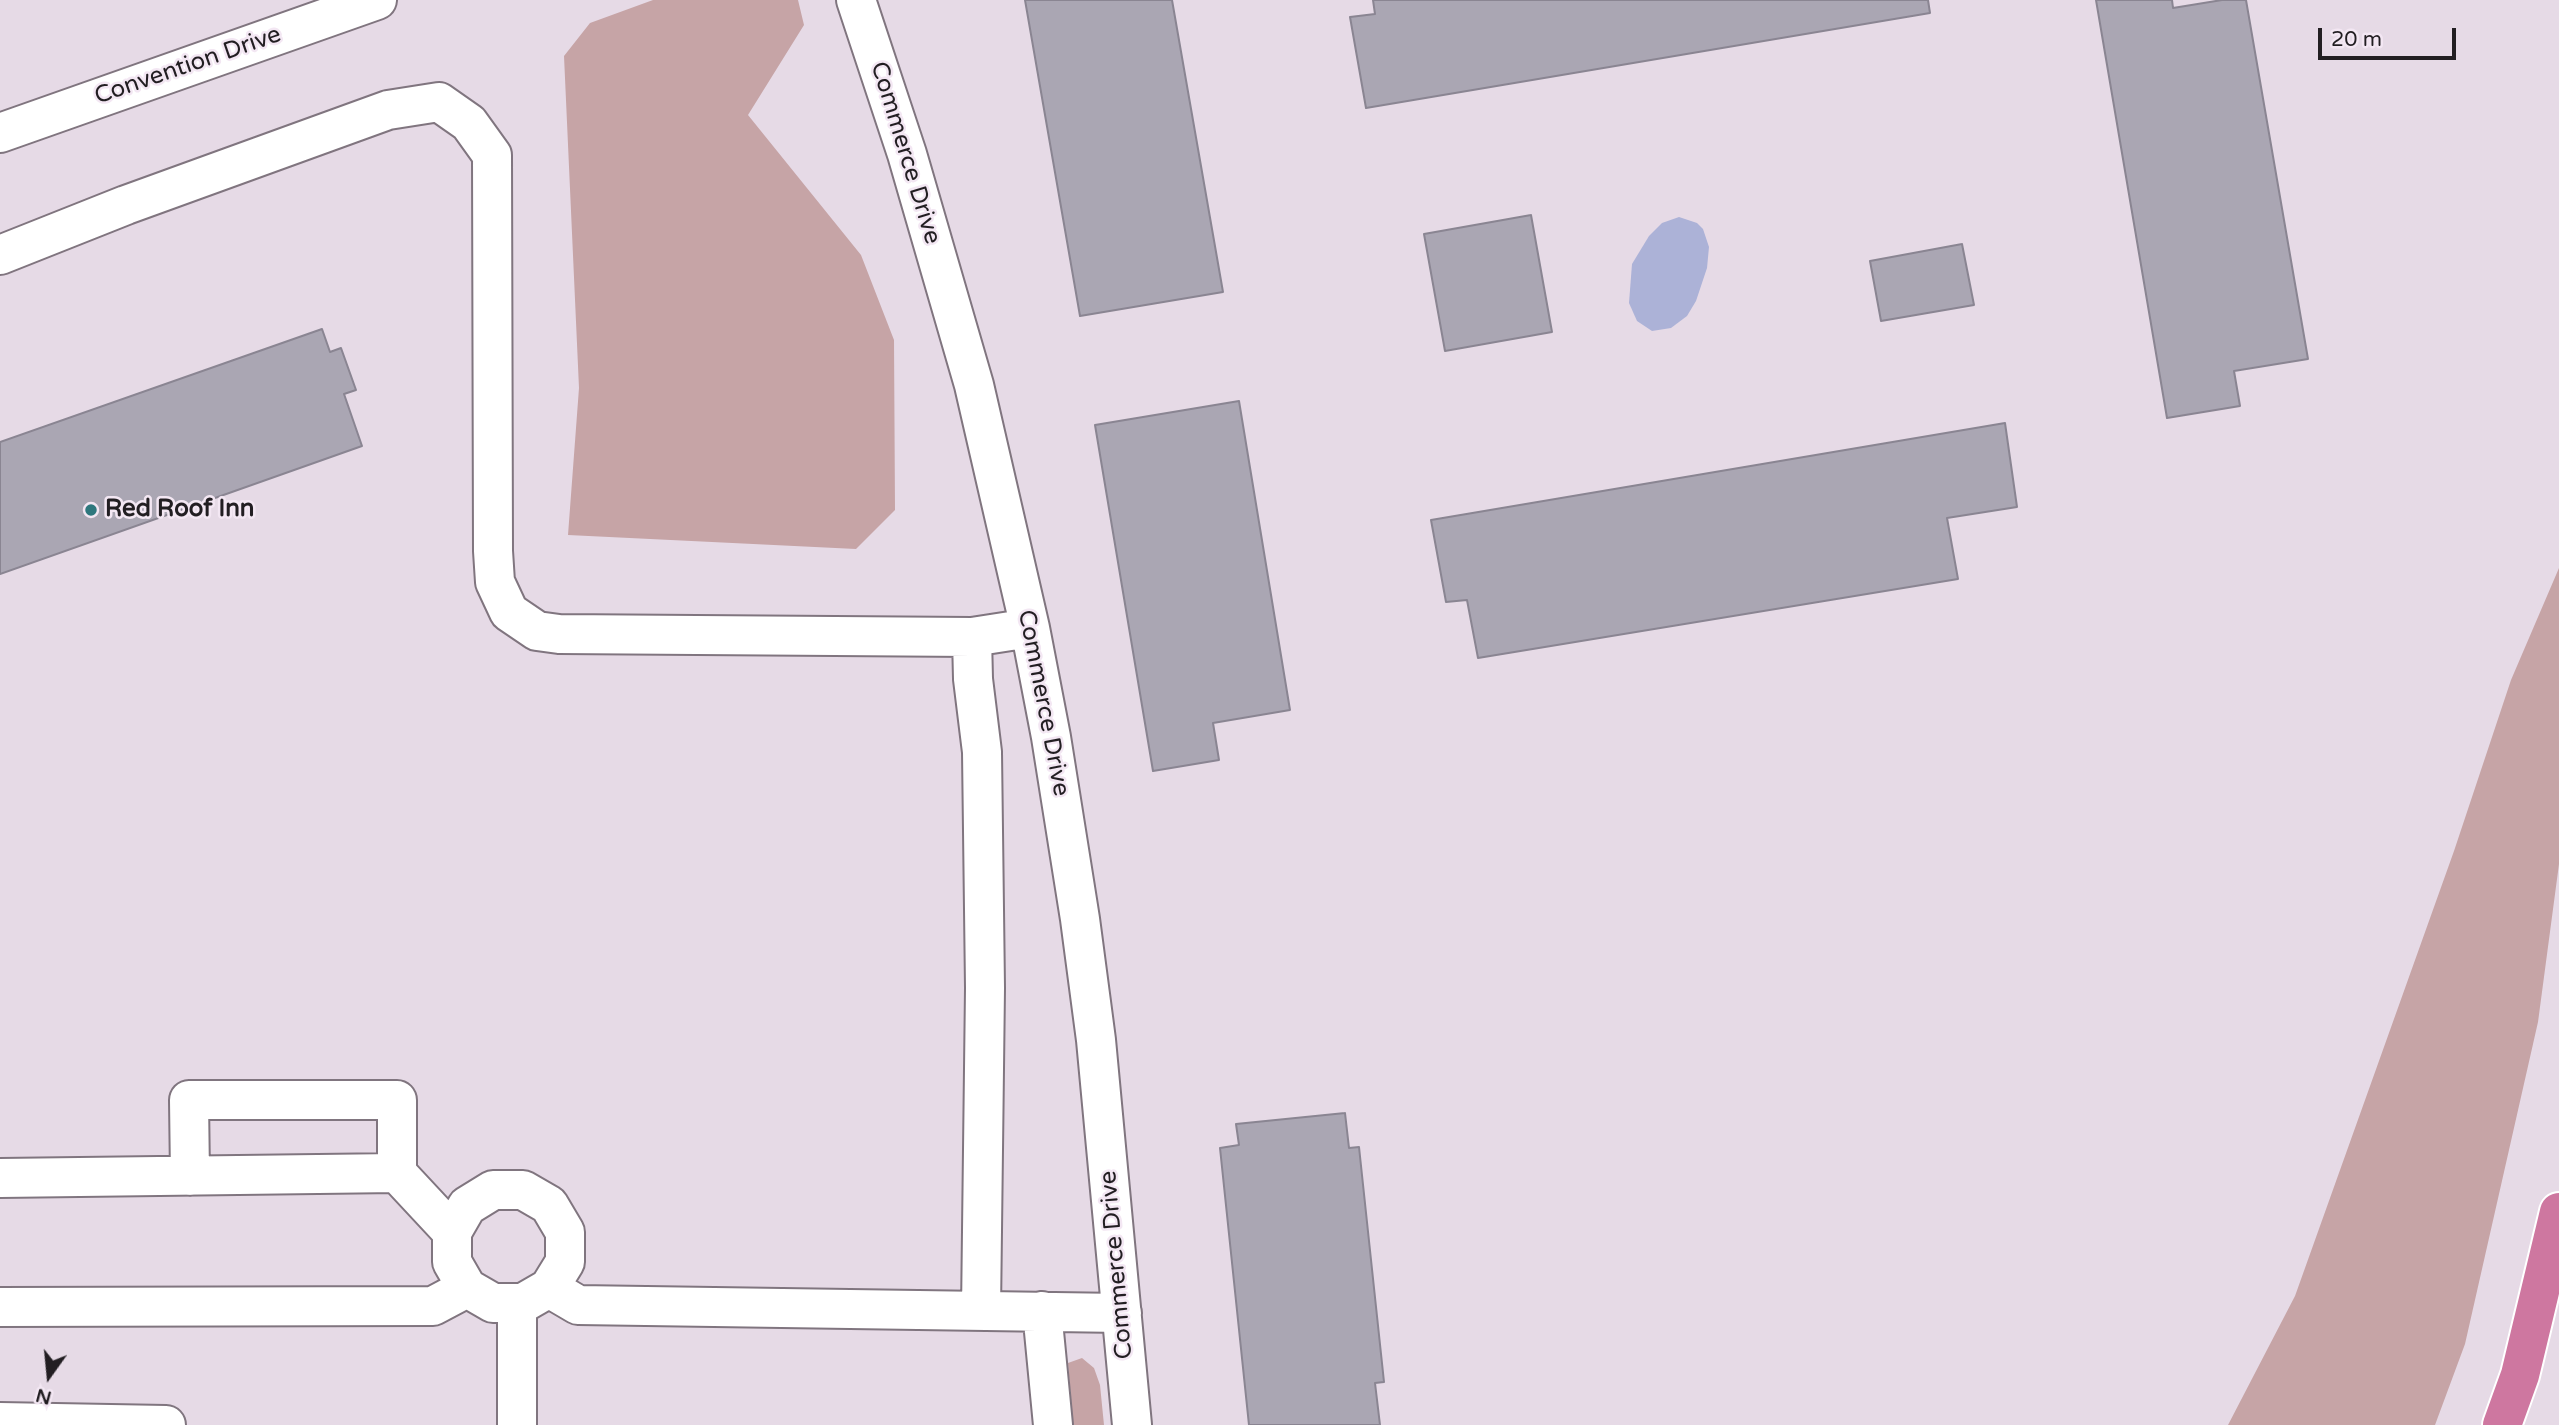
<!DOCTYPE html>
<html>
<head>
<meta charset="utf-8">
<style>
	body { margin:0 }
	#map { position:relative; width:2559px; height:1425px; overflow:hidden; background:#e6dae6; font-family:"Varela Round",sans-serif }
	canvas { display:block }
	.north { position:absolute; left:14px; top:1341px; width:70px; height:70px; -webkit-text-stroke:5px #f3e7f3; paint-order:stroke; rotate:195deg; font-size:19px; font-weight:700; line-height:28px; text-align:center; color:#221e22 }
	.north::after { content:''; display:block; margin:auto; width:24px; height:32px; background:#221e22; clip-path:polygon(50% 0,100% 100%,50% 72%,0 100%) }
	.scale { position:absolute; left:2318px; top:28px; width:138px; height:32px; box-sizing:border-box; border:4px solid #221e22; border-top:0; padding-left:9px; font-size:21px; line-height:24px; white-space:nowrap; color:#221e22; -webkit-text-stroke:5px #f3e7f3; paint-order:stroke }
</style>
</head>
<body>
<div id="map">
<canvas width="2559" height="1425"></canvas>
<div class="north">N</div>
<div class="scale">20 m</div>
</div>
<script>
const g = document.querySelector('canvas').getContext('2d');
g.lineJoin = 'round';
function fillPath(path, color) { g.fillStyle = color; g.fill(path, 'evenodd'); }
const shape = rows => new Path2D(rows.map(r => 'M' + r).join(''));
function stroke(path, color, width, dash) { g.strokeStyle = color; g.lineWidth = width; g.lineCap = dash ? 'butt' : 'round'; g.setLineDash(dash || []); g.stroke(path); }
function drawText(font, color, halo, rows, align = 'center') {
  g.font = font + ' "Varela Round",sans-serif'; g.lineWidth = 5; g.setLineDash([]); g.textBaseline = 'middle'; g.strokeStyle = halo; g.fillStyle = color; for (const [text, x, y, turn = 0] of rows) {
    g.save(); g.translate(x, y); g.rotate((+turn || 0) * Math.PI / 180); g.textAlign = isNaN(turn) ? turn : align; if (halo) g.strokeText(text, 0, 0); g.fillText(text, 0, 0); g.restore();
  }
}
const green = shape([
	[653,0,798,0,804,25,748,115,861,255,894,340,895,510,856,549,568,535,579,388,564,56,590,23],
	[2559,568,2559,864,2538,1022,2465,1344,2435,1425,2228,1425,2295,1296,2454,851,2511,680],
	[1082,1358,1094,1368,1100,1385,1104,1425,1073,1425,1068,1363]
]);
const water = shape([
	[1679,217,1697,223,1703,229,1709,247,1707,268,1696,301,1687,316,1671,328,1652,331,1637,321,1629,303,1632,264,1649,236,1662,223]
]);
const building = shape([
	[1025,0,1172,0,1223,292,1080,316,1025,0],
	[1373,0,1928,0,1930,13,1366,108,1350,17,1375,14,1373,0],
	[2096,0,2172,0,2173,8,2222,0,2246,0,2308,359,2234,371,2240,406,2167,418,2096,0],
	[1531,215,1552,332,1445,351,1424,234,1531,215],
	[1962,244,1974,305,1881,321,1870,261,1962,244],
	[322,329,330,352,341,348,356,390,344,394,362,446,0,574,0,442,322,329],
	[1239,401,1290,710,1213,723,1219,760,1153,771,1095,425,1239,401],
	[2005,423,2017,507,1947,518,1958,579,1478,658,1467,600,1446,602,1431,520,2005,423],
	[1345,1113,1349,1148,1359,1147,1384,1382,1375,1383,1380,1425,1249,1425,1220,1148,1239,1145,1236,1124,1345,1113]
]);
const minor = shape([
	[856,0,907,154,974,385,1030,628,1051,737,1080,919,1096,1040,1132,1425],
	[0,133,377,0],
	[0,255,126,205,388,110,439,102,469,123,492,155,493,551,495,582,509,612,537,631,559,634,972,637,1030,628],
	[972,637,973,679,982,752,985,988,981,1311],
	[190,1176,189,1100,397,1100,397,1173],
	[0,1178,397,1173,452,1232,452,1262,467,1288,493,1303,523,1303,549,1288,565,1262,565,1232,549,1205,523,1190,493,1190,467,1206,452,1232],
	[549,1288,578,1305,1122,1313],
	[0,1307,433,1306,467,1288],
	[1042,1311,1053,1425],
	[0,1422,166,1425],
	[517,1425,517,1303]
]);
const highway = shape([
	[2502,1425,2520,1375,2559,1212]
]);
const markers = [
	[91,510,7,"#2e777d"]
];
const streetNames = [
	["Convention Drive",188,66,-19],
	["Commerce Drive",905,153,73],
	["Commerce Drive",1043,703,79],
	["Commerce Drive",1117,1265,-95]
];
const poiNames = [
	["Red Roof Inn",105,510]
];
fillPath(green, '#c6a4a6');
fillPath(water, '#acb2d7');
fillPath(building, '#aaa6b3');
stroke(building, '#8a8592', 2);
stroke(minor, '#80757f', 42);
stroke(highway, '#fff', 42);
stroke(minor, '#fff', 38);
stroke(highway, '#ce77a0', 38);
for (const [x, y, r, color] of markers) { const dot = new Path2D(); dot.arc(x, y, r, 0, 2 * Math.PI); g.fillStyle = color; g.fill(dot); stroke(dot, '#f3e7f3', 2.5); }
drawText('24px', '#221e22', '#f3e7f3', streetNames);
drawText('bold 24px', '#221e22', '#f3e7f3', poiNames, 'left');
</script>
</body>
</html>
